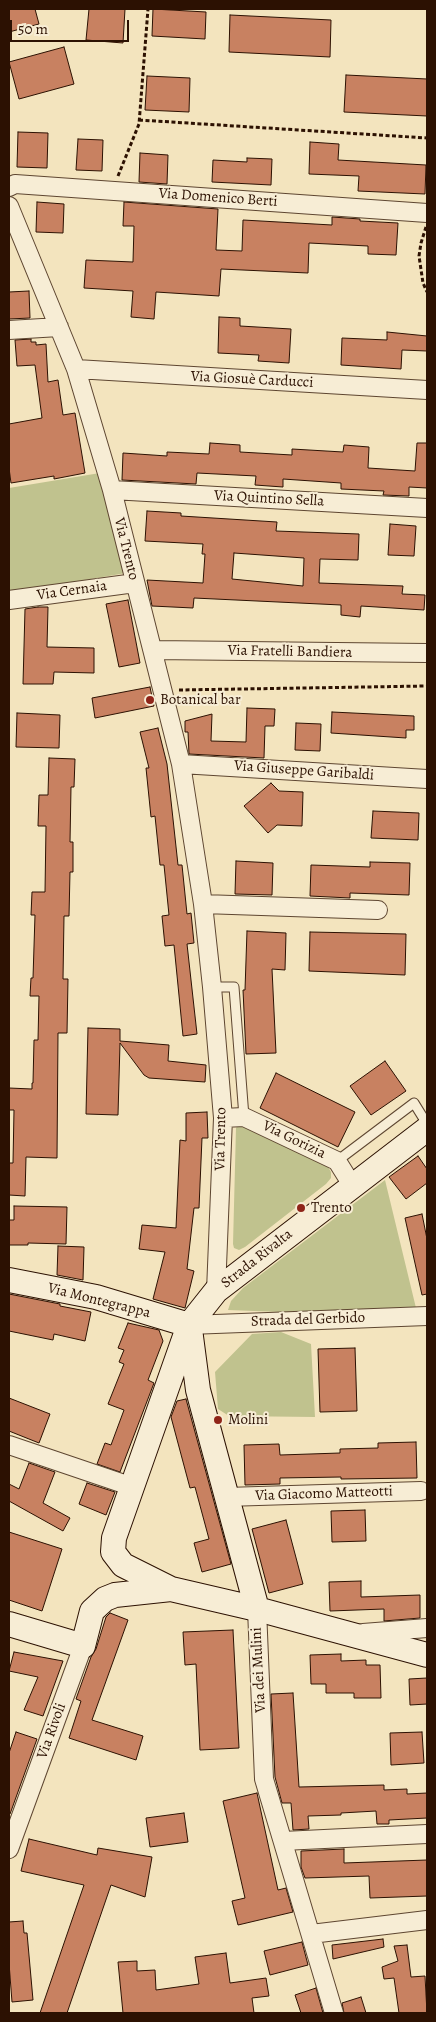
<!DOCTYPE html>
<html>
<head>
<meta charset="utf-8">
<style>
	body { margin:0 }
	#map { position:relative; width:436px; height:2022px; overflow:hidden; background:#f3e4be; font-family:Alegreya,serif }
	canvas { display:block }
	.frame { position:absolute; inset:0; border:10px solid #2c1102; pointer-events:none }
	.scale { position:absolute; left:10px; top:20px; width:119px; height:22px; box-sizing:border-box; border:2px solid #2c1102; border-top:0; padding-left:6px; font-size:15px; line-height:18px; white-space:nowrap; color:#2c1102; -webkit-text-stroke:4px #f7edd5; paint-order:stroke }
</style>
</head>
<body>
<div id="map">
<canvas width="436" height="2022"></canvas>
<div class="frame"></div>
<div class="scale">50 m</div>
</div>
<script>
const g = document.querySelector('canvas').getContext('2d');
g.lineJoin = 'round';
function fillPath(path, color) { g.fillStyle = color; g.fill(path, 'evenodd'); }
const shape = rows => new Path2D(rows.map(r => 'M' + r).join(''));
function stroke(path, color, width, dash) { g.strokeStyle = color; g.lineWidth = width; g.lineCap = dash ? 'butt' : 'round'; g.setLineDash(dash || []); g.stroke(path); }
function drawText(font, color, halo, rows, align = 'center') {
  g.font = font + ' Alegreya,serif'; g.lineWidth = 4; g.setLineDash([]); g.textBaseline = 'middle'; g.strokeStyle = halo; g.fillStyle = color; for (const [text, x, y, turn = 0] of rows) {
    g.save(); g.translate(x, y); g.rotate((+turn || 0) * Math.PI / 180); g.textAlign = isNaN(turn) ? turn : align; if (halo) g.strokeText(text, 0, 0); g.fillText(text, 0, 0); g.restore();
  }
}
const green = shape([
	[100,473,126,573,9,593,9,488],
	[238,1125,327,1165,331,1172,331,1178,326,1184,245,1247,239,1250,234,1248,233,1244,236,1128],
	[385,1180,416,1308,281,1312,228,1310,231,1301,243,1288],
	[281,1332,311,1344,315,1417,229,1416,218,1409,215,1372,252,1334]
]);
const building = shape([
	[9,9,35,9,39,24,9,32,9,9],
	[89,9,125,9,123,43,86,40,89,9],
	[153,9,206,12,205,39,152,36,153,9],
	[230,15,331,20,330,57,229,52,230,15],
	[64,47,74,84,19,99,9,62,64,47],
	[346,75,427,79,427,116,344,112,346,75],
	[147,76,190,78,189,112,145,110,147,76],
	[18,132,48,133,47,168,17,167,18,132],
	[78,139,103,140,102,171,76,170,78,139],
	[310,142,339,144,338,160,426,165,425,194,358,191,359,176,309,174,310,142],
	[140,153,168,155,167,184,139,182,140,153],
	[247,158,272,159,271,185,212,182,213,160,247,162,247,158],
	[37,202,64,204,63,233,36,232,37,202],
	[124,202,218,209,216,250,242,251,243,220,332,225,332,217,360,219,360,221,398,223,396,255,368,254,368,246,309,243,308,273,221,269,219,296,156,292,154,319,131,317,133,291,84,288,86,260,133,262,134,226,123,226,124,202],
	[29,291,30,318,9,319,9,292,29,291],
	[219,317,240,318,240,326,291,329,289,363,258,361,259,355,218,353,219,317],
	[387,332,427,336,427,351,402,350,401,369,341,365,342,338,387,340,387,332],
	[31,339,31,342,36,342,36,345,46,344,48,382,58,380,63,415,75,413,85,473,54,479,54,476,11,483,9,468,9,424,42,418,35,365,17,366,15,340,31,339],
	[210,443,240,445,240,452,292,455,292,449,343,452,344,445,369,447,368,468,415,471,417,443,427,443,427,488,409,487,409,496,383,495,384,491,341,489,341,483,283,479,283,487,255,485,256,476,197,473,196,484,122,480,123,453,167,456,167,452,209,454,210,443],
	[147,511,181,513,181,516,277,522,276,531,359,534,358,560,320,559,319,583,403,586,402,594,425,595,424,610,361,606,360,617,341,615,341,605,194,598,193,608,152,606,147,580,203,583,205,554,202,554,203,544,145,541,147,511],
	[234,553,304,558,303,586,232,579,234,553],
	[390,524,416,526,414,556,388,555,390,524],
	[128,600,140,663,119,667,106,604,128,600],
	[38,607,48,607,47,647,94,648,94,673,54,672,53,684,23,684,25,609,38,607],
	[150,687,154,706,95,718,92,698,150,687],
	[247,708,275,709,274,726,265,726,264,758,189,754,188,732,185,732,185,721,212,714,211,741,246,742,247,708],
	[332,712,414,716,414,730,406,730,406,738,331,733,332,712],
	[17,713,60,715,59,748,16,747,17,713],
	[296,723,321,724,320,751,295,750,296,723],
	[158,728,167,764,178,865,182,865,187,914,191,913,194,943,187,944,197,1034,183,1036,174,945,165,946,162,916,169,915,164,865,160,865,155,816,151,817,146,768,149,768,140,732,158,728],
	[49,758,75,759,74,787,71,787,70,842,73,842,73,872,70,872,69,916,64,916,63,979,68,979,67,1033,58,1033,57,1158,26,1157,25,1196,9,1195,9,1163,13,1163,14,1110,9,1110,9,1088,32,1089,32,1083,33,1083,34,1040,38,1040,39,996,30,996,31,978,33,978,35,915,31,915,32,892,45,892,46,826,38,826,39,795,48,795,49,758],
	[271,783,279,791,303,792,302,826,277,825,268,833,244,806,271,783],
	[373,811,419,813,418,840,371,838,373,811],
	[236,861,273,863,272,895,235,894,236,861],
	[370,862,410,863,409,895,350,893,350,898,310,896,311,865,370,867,370,862],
	[247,931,286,933,285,970,272,969,276,1053,246,1054,243,990,245,990,247,931],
	[310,932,406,934,405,975,309,971,310,932],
	[88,1028,120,1029,120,1041,169,1045,168,1061,206,1065,205,1082,149,1078,144,1075,120,1043,118,1115,86,1114,88,1028],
	[385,1061,406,1091,371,1115,350,1086,385,1061],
	[276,1073,355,1112,338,1147,260,1108,276,1073],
	[207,1112,208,1138,202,1138,199,1208,194,1208,187,1269,194,1271,185,1308,153,1299,165,1252,139,1249,142,1225,176,1228,180,1140,186,1141,186,1113,207,1112],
	[418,1156,427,1169,427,1183,406,1199,389,1177,418,1156],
	[14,1206,67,1207,66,1244,28,1243,28,1245,9,1245,9,1220,14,1220,14,1206],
	[422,1214,427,1239,427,1294,422,1295,405,1218,422,1214],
	[58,1246,84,1247,83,1280,57,1275,58,1246],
	[9,1294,60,1304,60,1306,91,1312,85,1341,54,1334,53,1340,9,1331,9,1294],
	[128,1323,159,1330,163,1341,148,1380,154,1383,120,1472,97,1464,105,1443,111,1445,124,1410,108,1404,124,1364,119,1362,124,1350,118,1348,128,1323],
	[355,1348,357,1411,320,1412,318,1349,355,1348],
	[9,1398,50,1414,39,1443,9,1431,9,1398],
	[186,1399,231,1564,202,1572,194,1543,209,1539,195,1487,190,1488,171,1417,177,1401,186,1399],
	[416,1442,417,1478,341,1479,341,1477,280,1478,280,1484,245,1485,244,1445,279,1444,280,1455,340,1453,340,1449,378,1448,378,1443,416,1442],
	[29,1463,55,1472,43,1503,70,1518,63,1531,9,1501,9,1484,19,1489,29,1463],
	[87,1483,115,1492,106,1515,79,1504,87,1483],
	[365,1510,366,1541,332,1542,331,1511,365,1510],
	[286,1520,303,1584,269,1593,252,1529,286,1520],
	[9,1532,62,1549,42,1611,9,1600,9,1532],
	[361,1581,361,1597,420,1595,420,1618,384,1621,384,1609,330,1611,329,1582,361,1581],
	[110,1613,128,1620,92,1720,143,1736,136,1760,69,1738,81,1701,76,1699,91,1657,96,1649,106,1617,110,1613],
	[233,1630,239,1748,200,1750,196,1664,185,1665,183,1632,233,1630],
	[14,1652,63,1661,43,1716,24,1710,38,1677,9,1671,14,1652],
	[341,1654,341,1661,366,1660,366,1665,380,1665,381,1698,354,1698,354,1693,326,1693,326,1684,311,1684,310,1655,341,1654],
	[427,1678,427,1704,410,1705,409,1679,427,1678],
	[293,1693,299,1787,384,1785,384,1790,407,1789,407,1794,427,1793,427,1818,389,1820,389,1824,377,1824,376,1811,341,1813,341,1815,308,1816,309,1829,293,1830,291,1803,282,1803,275,1777,271,1694,293,1693],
	[16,1732,37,1739,10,1814,9,1814,9,1753,16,1732],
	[422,1732,424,1763,391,1765,390,1733,422,1732],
	[257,1793,278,1890,286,1888,293,1912,238,1925,232,1901,245,1898,223,1801,257,1793],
	[184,1813,188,1842,150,1847,146,1818,184,1813],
	[29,1839,97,1855,98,1848,152,1857,145,1897,111,1885,67,2013,40,2013,84,1885,21,1871,29,1839],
	[344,1849,344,1863,427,1860,427,1896,370,1898,369,1876,305,1878,301,1867,301,1851,344,1849],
	[23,1921,24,1933,27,1933,33,2000,12,2002,9,1963,9,1922,23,1921],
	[383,1939,384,1947,333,1959,332,1945,383,1939],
	[302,1942,308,1965,270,1975,264,1951,302,1942],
	[407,1945,411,1977,425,1976,427,2013,399,2013,394,1978,384,1979,382,1967,398,1961,394,1946,407,1945],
	[226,1953,230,1983,266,1978,269,1996,252,1998,254,2013,123,2013,118,1962,137,1961,137,1971,155,1970,156,1990,199,1984,195,1957,226,1953],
	[316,1988,323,2013,301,2013,295,1995,316,1988],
	[361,1997,366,2013,344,2013,342,2003,361,1997]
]);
const path = shape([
	[139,120,427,138],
	[118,176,139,124,148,9],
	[426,227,421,243,419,256,423,283,427,292],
	[179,690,427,686]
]);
const lane = shape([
	[212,987,234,987,244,1117],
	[337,1161,414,1103,427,1124]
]);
const street = shape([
	[9,187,15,184,427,213],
	[9,206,76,369,112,490,181,764,203,904,212,987,223,1118,216,1291],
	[9,330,59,327],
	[76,369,427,390],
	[112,490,427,508],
	[9,600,135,583],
	[153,650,427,653],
	[181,764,427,779],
	[203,904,378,910],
	[223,1118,244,1117,337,1161,352,1185],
	[189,1325,427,1316],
	[9,1445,133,1487],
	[226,1497,421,1491],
	[257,1609,264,1779,334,2013],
	[363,1633,427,1628],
	[283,1841,427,1834],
	[9,1849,83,1646],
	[311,1934,427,1920]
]);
const secondary = shape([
	[427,1129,216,1291,189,1325,114,1538,113,1552,123,1565,171,1589,257,1609,427,1655],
	[9,1280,96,1297,189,1325],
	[190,1329,198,1390,257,1609],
	[9,1624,83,1646,92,1611,105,1599,115,1595,171,1589]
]);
const markers = [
	[150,700,5,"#8f2418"],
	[301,1208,5,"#8f2418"],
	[218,1420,5,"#8f2418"]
];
const streetNames = [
	["Via Domenico Berti",218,198,4],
	["Via Giosuè Carducci",252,380,3],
	["Via Quintino Sella",269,499,3],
	["Via Trento",126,549,76],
	["Via Cernaia",72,591,-8],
	["Via Fratelli Bandiera",290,652,1],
	["Via Giuseppe Garibaldi",304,771,4],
	["Via Trento",221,1139,-89],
	["Via Gorizia",294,1140,26],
	["Strada Rivalta",257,1259,-38],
	["Via Montegrappa",99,1301,14],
	["Strada del Gerbido",308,1320,-2],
	["Via Giacomo Matteotti",324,1494,-2],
	["Via dei Mulini",259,1670,-93],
	["Via Rivoli",52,1731,-70]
];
const poiNames = [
	["Botanical bar",160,700],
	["Trento",311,1208],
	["Molini",228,1420]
];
fillPath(green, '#c0c28e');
fillPath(building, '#c88161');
stroke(building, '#2c1102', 1);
stroke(lane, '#5e4631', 11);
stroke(street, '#5e4631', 20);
stroke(secondary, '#2c1102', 26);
stroke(path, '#2c1102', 3, [4, 2.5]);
stroke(lane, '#f7edd5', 9);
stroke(street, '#f7edd5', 18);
stroke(secondary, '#f7edd5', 24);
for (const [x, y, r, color] of markers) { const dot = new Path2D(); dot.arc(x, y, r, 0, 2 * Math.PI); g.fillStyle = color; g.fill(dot); stroke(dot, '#f7edd5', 2); }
drawText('15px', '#2c1102', '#f7edd5', streetNames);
drawText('15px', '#2c1102', '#f7edd5', poiNames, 'left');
</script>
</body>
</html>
